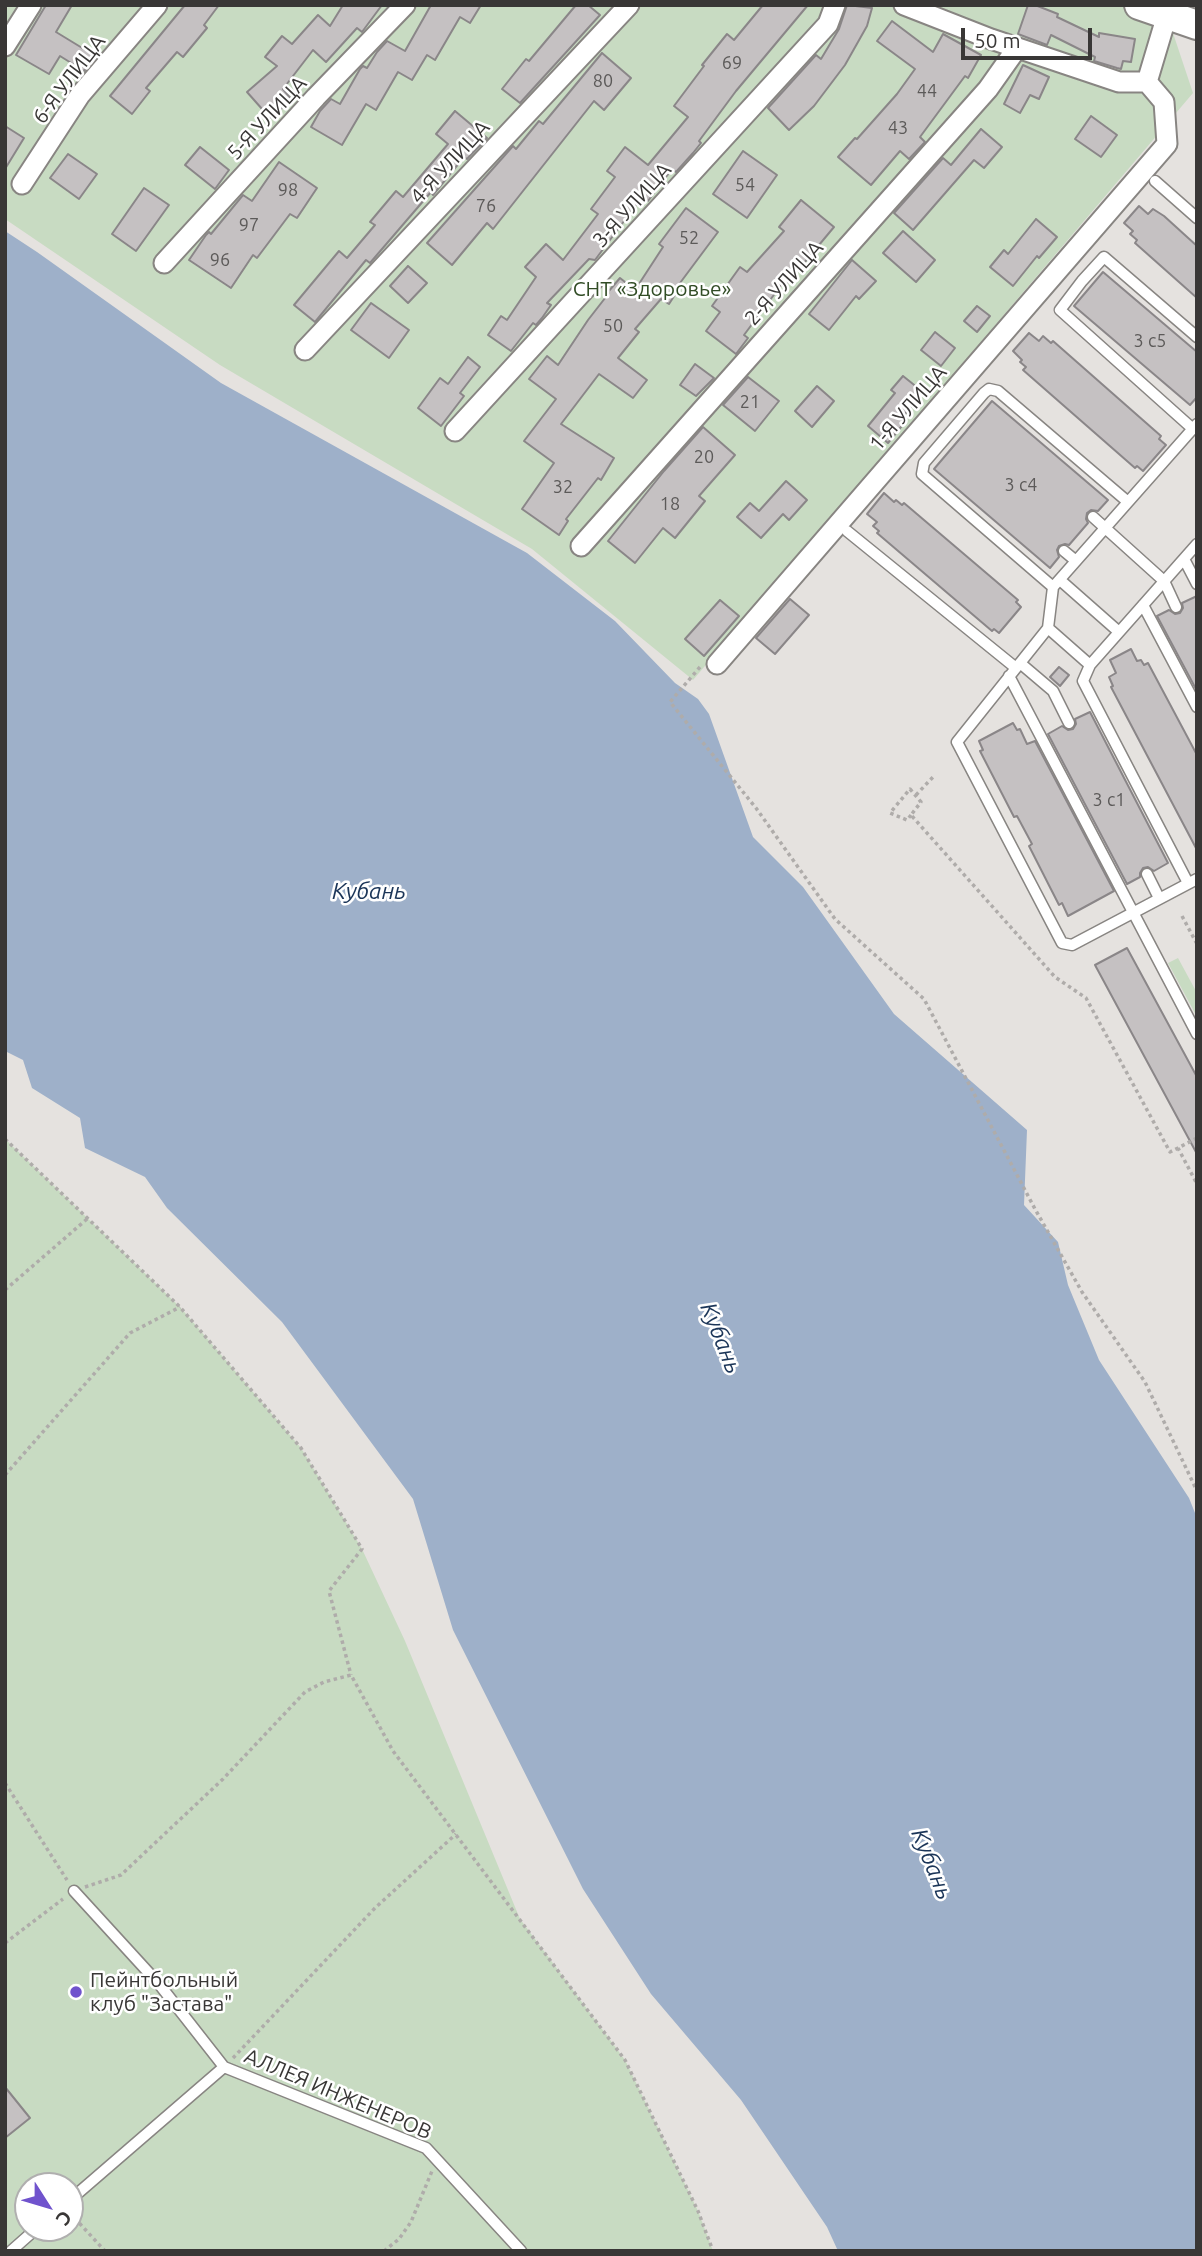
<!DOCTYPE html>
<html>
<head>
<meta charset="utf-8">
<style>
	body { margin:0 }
	#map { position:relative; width:1202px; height:2256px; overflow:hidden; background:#e5e2df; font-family:Ubuntu,sans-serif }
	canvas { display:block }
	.frame { position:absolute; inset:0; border:7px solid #393736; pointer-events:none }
	.north { position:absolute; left:14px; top:2172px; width:70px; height:70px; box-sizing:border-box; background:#fff; border:2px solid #b0afaf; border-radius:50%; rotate:127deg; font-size:19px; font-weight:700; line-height:28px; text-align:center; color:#393736 }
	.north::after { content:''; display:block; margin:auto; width:24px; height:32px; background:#7053cd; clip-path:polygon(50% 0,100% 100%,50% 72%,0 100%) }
	.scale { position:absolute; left:961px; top:28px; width:131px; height:32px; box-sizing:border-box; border:4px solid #393736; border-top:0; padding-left:9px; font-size:21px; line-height:24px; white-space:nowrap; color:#393736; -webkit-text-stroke:5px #fff; paint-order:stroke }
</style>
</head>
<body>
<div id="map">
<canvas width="1202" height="2256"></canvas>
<div class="frame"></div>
<div class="north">С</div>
<div class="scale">50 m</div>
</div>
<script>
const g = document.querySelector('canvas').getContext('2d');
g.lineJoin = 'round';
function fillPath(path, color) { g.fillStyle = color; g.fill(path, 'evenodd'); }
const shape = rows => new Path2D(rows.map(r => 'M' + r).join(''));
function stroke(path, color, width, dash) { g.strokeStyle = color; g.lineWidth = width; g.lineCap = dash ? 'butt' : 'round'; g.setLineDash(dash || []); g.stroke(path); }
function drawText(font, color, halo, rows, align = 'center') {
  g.font = font + ' Ubuntu,sans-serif'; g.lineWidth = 5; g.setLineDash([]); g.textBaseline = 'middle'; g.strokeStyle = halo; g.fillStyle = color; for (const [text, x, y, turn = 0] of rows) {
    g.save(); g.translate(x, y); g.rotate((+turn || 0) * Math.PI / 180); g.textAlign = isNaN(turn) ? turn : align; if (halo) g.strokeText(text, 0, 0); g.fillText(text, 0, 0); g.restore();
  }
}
const green = shape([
	[5,5,1139,5,1167,15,1193,93,693,680,532,549,220,365,5,219],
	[1178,958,1197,993,1197,1017,1168,963],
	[5,1139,180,1307,301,1448,362,1549,405,1641,520,1919,625,2060,698,2211,713,2251,5,2251],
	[28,2186,70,2186,70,2228,28,2228]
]);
const water = shape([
	[5,231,37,252,221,383,527,553,615,621,675,683,698,699,709,714,753,837,803,887,894,1014,1027,1130,1024,1205,1058,1242,1068,1285,1099,1360,1189,1498,1197,1518,1197,2251,838,2251,827,2227,741,2100,651,1994,583,1889,453,1630,413,1499,282,1322,167,1208,145,1177,85,1148,80,1118,32,1088,23,1060,5,1051]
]);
const building = shape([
	[46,5,72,5,56,32,97,57,84,71,60,56,49,74,16,55,46,5],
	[185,5,219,5,204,25,207,28,183,57,177,52,146,88,150,91,132,114,110,96,185,5],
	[343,5,382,5,362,32,357,28,326,62,313,50,283,89,292,100,270,118,247,92,277,66,265,57,282,36,292,44,318,15,330,26,343,5],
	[431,5,481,5,470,23,460,17,435,60,427,55,412,80,398,72,376,110,366,104,342,145,311,127,320,111,331,99,340,104,360,69,363,66,367,68,377,52,387,41,405,51,431,5],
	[576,5,588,5,600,15,520,103,502,89,526,59,529,61,576,5],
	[763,5,808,5,736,91,699,141,701,143,693,153,676,172,672,169,648,201,642,197,595,260,589,259,547,303,551,305,542,318,536,325,533,323,511,351,488,335,501,316,507,320,536,277,525,267,546,244,563,260,598,214,591,209,615,177,607,171,625,147,648,165,688,117,674,106,704,66,702,65,727,34,734,40,763,5],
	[847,5,872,8,867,26,845,65,814,106,789,130,768,108,816,55,821,59,839,29,847,5],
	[1028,5,1035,5,1058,14,1057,17,1099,37,1099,33,1135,39,1131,62,1123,61,1121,69,1117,68,1094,61,1095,57,1051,35,1047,45,1018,34,1028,5],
	[892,21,933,52,943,34,981,55,968,78,965,76,920,137,925,142,909,159,900,151,871,185,838,157,855,138,857,139,897,94,915,69,877,41,892,21],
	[602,53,631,78,604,110,594,101,493,229,487,223,452,265,427,243,513,146,516,149,539,121,543,124,602,53],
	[1023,65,1049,77,1039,99,1030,95,1020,113,1004,104,1023,65],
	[455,111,487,138,467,159,464,157,433,195,431,192,370,263,366,260,315,322,294,305,339,251,347,258,375,225,370,222,396,191,403,197,448,144,436,134,455,111],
	[1091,116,1117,135,1101,157,1075,139,1091,116],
	[5,126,24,138,5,169,5,126],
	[981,129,1002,147,984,168,974,160,913,230,894,213,943,158,951,165,981,129],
	[200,147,229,170,215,189,185,165,200,147],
	[743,151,777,175,747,218,713,194,743,151],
	[68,154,97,174,79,199,50,178,68,154],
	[279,162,317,188,297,218,290,214,257,258,253,255,231,288,189,260,206,235,209,232,211,234,243,195,252,201,279,162],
	[144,188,169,205,136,251,112,234,144,188],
	[801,200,834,227,784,287,782,284,744,335,748,338,736,354,706,331,720,312,712,306,740,267,747,272,784,231,779,227,801,200],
	[1139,206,1148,214,1153,209,1164,216,1197,246,1197,298,1135,243,1137,240,1130,234,1133,231,1124,223,1139,206],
	[686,208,718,232,680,283,682,284,669,304,661,299,635,329,639,332,618,358,647,380,633,398,599,374,561,424,614,458,601,480,598,478,566,519,568,521,559,535,522,509,554,463,524,441,556,399,529,379,547,356,558,365,588,320,609,293,608,292,620,278,635,290,663,247,659,244,686,208],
	[1036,219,1057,237,1039,258,1037,256,1013,286,990,267,1004,250,1008,254,1036,219],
	[903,231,935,260,916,282,883,253,903,231],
	[852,260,876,281,859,299,856,296,829,330,809,314,852,260],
	[408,266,427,283,408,303,390,286,408,266],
	[1103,272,1197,352,1197,397,1190,405,1074,306,1103,272],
	[371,303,409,330,389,358,351,330,371,303],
	[977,306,990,316,977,332,964,321,977,306],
	[935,332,955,348,941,366,921,350,935,332],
	[1029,333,1039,341,1043,336,1051,343,1053,341,1161,436,1159,439,1166,445,1143,471,1137,466,1135,468,1023,370,1026,367,1020,362,1022,360,1013,351,1029,333],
	[468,357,480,367,460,393,464,396,441,426,418,408,440,378,448,384,468,357],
	[695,364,714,378,696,396,680,385,695,364],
	[903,376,923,392,901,419,905,422,888,443,868,426,895,393,891,390,903,376],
	[748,377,779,401,755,431,723,405,748,377],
	[817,386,834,401,812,427,795,411,817,386],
	[992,401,1108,500,1098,511,1091,510,1087,513,1086,519,1088,523,1069,545,1065,544,1059,546,1057,550,1059,557,1050,568,934,469,992,401],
	[703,427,735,455,699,496,705,501,675,538,663,528,635,563,608,541,664,471,703,427],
	[786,481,807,500,789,520,783,514,761,538,737,517,750,503,759,511,786,481],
	[884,493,894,502,896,500,902,505,904,503,1018,600,1016,602,1021,607,999,633,994,629,992,631,877,533,879,531,873,526,877,522,867,514,884,493],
	[1197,596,1197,691,1157,616,1169,610,1175,614,1180,613,1183,608,1182,603,1197,596],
	[790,599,809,615,775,654,756,638,790,599],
	[720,600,739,616,704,656,685,639,720,600],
	[1131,649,1137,661,1141,660,1144,665,1148,663,1197,755,1197,850,1111,687,1113,686,1109,677,1116,673,1110,660,1131,649],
	[1059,667,1069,675,1060,686,1050,677,1059,667],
	[1090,712,1168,863,1154,871,1148,867,1143,868,1140,873,1140,877,1127,884,1048,734,1062,726,1068,730,1073,729,1076,724,1075,719,1090,712],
	[1013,723,1017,730,1020,729,1027,744,1035,741,1114,891,1068,916,1062,903,1059,905,1029,846,1032,844,1017,816,1014,817,980,751,983,750,979,741,1013,723],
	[1127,948,1197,1077,1197,1154,1095,965,1127,948],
	[5,2087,30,2118,5,2138,5,2087]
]);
const path = shape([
	[700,667,670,702,756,808,835,919,924,999,1035,1209,1082,1292,1145,1382,1197,1491],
	[916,795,933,777],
	[911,815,907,820,890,813,910,789,921,802,911,815,1055,977,1086,998,1170,1152,1178,1148],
	[1182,916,1197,944],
	[1197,1138,1178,1148,1197,1184],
	[5,1139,180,1307,301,1448,362,1549,329,1591,351,1675],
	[5,1290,87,1219],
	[5,1475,130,1333,180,1307],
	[5,1783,67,1880],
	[85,1887,121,1875,223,1779,305,1692,324,1682,351,1675,393,1751,625,2060,698,2211,713,2251],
	[5,1943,63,1899],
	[233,2058,375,1908,456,1834],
	[70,2213,105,2251],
	[384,2251,399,2239,411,2222,432,2171]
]);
const lane = shape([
	[1155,181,1197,218],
	[1197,424,1053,587,1048,628,957,742,1062,943,1072,945,1197,879],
	[1193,429,1060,310,1082,281,1104,257,1197,337],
	[1093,517,1164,581,1176,607],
	[847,531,1016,668],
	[1064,551,1076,561],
	[1184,559,1197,584],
	[1060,580,1119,632],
	[1053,587,922,474,924,463,984,393,989,389,998,391,1128,502],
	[1143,605,1197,707],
	[1048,628,1090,665],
	[1020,663,1053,691,1069,723],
	[1009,676,1197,1034],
	[1147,874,1159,898],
	[1188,883,1083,681,1090,665,1197,544],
	[224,2067,426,2148,521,2251],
	[70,2200,224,2067,159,1984,74,1891],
	[11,2251,37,2228]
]);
const street = shape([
	[5,46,31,5],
	[1147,82,1167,15],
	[22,184,80,95,157,5],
	[164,263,316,97,405,5],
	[305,350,629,5],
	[455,431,828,24,835,5],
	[581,546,988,89,1017,48],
	[717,664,1167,144,1164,102,1147,82,1119,82,991,39,904,5]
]);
const secondary = shape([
	[1139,5,1197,25]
]);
const markers = [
	[76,1992,7,"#7053cd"]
];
const numberNames = [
	["69",732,63],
	["80",603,81],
	["44",927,91],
	["43",898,128],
	["54",745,185],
	["98",288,190],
	["76",486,206],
	["97",249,225],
	["52",689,238],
	["96",220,260],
	["50",613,326],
	["3 с5",1150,341],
	["21",750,402],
	["20",704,457],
	["3 c4",1021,485],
	["32",563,487],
	["18",670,504],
	["3 с1",1109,800]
];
const streetNames = [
	["6-Я УЛИЦА",69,79,-53],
	["5-Я УЛИЦА",267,118,-47],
	["4-Я УЛИЦА",450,162,-47],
	["3-Я УЛИЦА",632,205,-48],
	["2-Я УЛИЦА",784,283,-48],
	["1-Я УЛИЦА",908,408,-49],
	["АЛЛЕЯ ИНЖЕНЕРОВ",338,2094,23]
];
const parkNames = [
	["СНТ «Здоровье»",652,289]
];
const poiNames = [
	["Пейнтбольный",90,1980],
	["клуб \"Застава\"",90,2004]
];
const waterNames = [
	["Кубань",369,891],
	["Кубань",721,1338,68],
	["Кубань",932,1864,68]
];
fillPath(green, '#c8dbc2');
fillPath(water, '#9eb0c9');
fillPath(building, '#c5c1c2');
stroke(building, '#8a8688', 2);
stroke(lane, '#888582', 13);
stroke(street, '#888582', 23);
stroke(secondary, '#888582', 32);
stroke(path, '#afacaa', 3.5, [3.5, 3.5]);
stroke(lane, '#fff', 10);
stroke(street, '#fff', 19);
stroke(secondary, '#fff', 28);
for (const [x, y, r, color] of markers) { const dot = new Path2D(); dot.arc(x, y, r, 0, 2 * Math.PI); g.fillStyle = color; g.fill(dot); stroke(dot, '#fff', 2.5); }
drawText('18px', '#5c5a59', null, numberNames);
drawText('21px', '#393736', '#fff', streetNames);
drawText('21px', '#314c25', '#fff', parkNames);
drawText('21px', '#393736', '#fff', poiNames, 'left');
drawText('italic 23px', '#1b3558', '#fff', waterNames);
</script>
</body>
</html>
